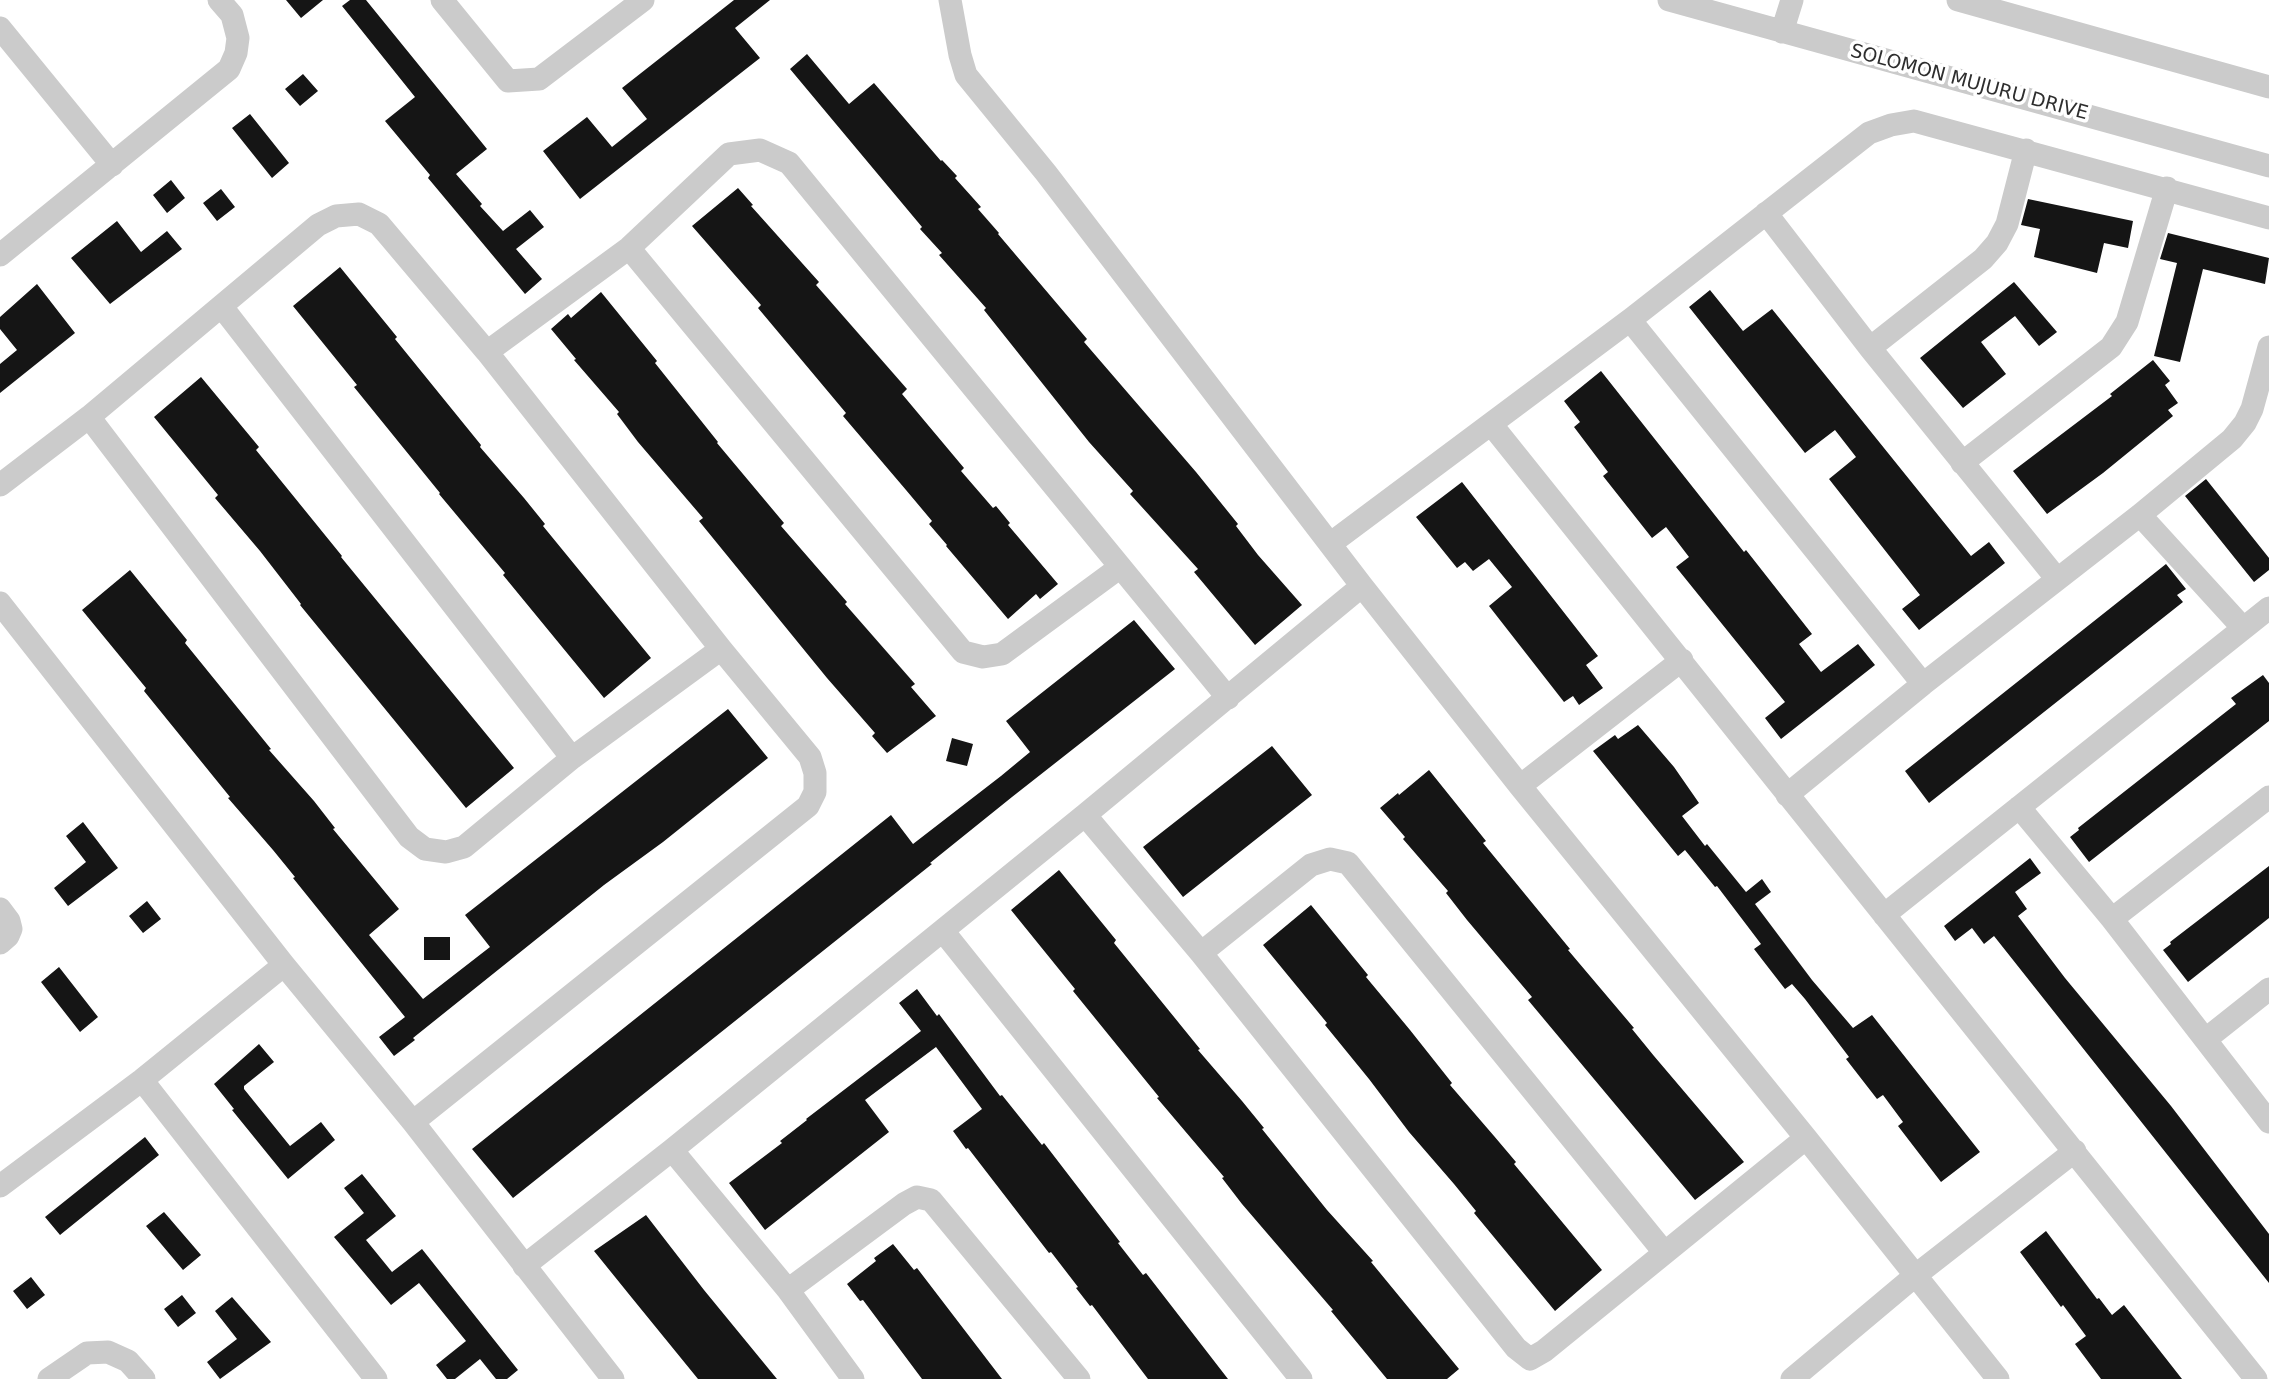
<!DOCTYPE html>
<html>
<head>
<meta charset="utf-8">
<style>
	body { margin:0 }
	canvas { display:block; background:#fff }
</style>
</head>
<body>
<canvas width="2269" height="1379"></canvas>
<script>
const g = document.querySelector('canvas').getContext('2d');
g.lineJoin = 'round';
function fillPath(path, color) { g.fillStyle = color; g.fill(path, 'evenodd'); }
const shape = rows => new Path2D(rows.map(r => 'M' + r).join(''));
function stroke(path, color, width, dash) { g.strokeStyle = color; g.lineWidth = width; g.lineCap = dash ? 'butt' : 'round'; g.setLineDash(dash || []); g.stroke(path); }
function drawText(font, color, halo, rows, align = 'center') {
  g.font = font + ' "DejaVu Sans",sans-serif'; g.lineWidth = 7; g.setLineDash([]); g.textBaseline = 'middle'; g.strokeStyle = halo; g.fillStyle = color; for (const [text, x, y, turn = 0] of rows) {
    g.save(); g.translate(x, y); g.rotate((+turn || 0) * Math.PI / 180); g.textAlign = isNaN(turn) ? turn : align; if (halo) g.strokeText(text, 0, 0); g.fillText(text, 0, 0); g.restore();
  }
}
const building = shape([
	[286,0,323,0,301,18],
	[350,0,366,0,487,149,456,174,482,204,480,206,503,231,530,210,544,227,516,249,542,279,525,294,428,178,430,175,385,121,415,97,342,6],
	[734,0,770,0,735,28,760,58,580,199,543,151,587,117,612,147,647,119,622,88],
	[807,54,849,104,874,83,941,161,942,160,957,176,955,178,981,207,978,209,999,233,998,234,1087,339,1084,342,1196,472,1238,524,1236,526,1258,555,1302,605,1255,645,1194,572,1198,569,1130,494,1133,491,1089,442,984,310,986,308,939,255,942,253,920,229,922,227,790,69],
	[303,74,318,91,300,106,285,89],
	[250,114,289,163,272,178,232,128],
	[171,180,185,198,167,213,153,195],
	[738,188,753,205,751,206,819,282,816,285,907,389,902,394,964,468,961,471,993,508,996,506,1010,523,1008,525,1058,584,1040,599,1036,594,1008,619,946,546,947,545,929,524,932,521,906,490,843,416,846,413,758,308,761,305,692,226],
	[221,189,235,207,217,221,203,203],
	[2028,199,2133,221,2128,248,2104,243,2097,273,2034,257,2040,229,2021,225],
	[117,221,141,252,167,231,182,249,110,304,71,258],
	[2168,233,2269,258,2265,284,2203,269,2180,362,2154,356,2177,263,2160,259],
	[340,267,397,337,395,339,481,445,480,447,524,498,545,524,543,526,651,658,604,698,503,575,505,573,439,494,440,493,354,387,357,385,293,306],
	[2014,282,2057,332,2039,346,2015,316,1981,342,2006,374,1963,408,1920,358],
	[37,284,75,333,0,393,0,364,17,350,0,329,0,317],
	[1710,290,1743,331,1772,309,1971,556,1989,542,2005,563,1919,630,1902,609,1920,595,1829,479,1856,457,1835,430,1805,453,1689,307],
	[601,292,657,361,655,363,718,442,717,443,784,523,781,526,847,602,845,604,915,684,911,687,936,716,887,753,872,736,875,733,827,678,699,521,703,518,638,442,617,414,619,412,574,360,576,359,551,329,568,314,571,318],
	[2153,360,2170,381,2165,385,2178,403,2168,410,2173,416,2103,473,2047,514,2013,471,2112,396,2110,394],
	[1601,371,1744,552,1746,550,1812,634,1799,644,1821,672,1858,644,1875,665,1781,739,1765,718,1785,702,1676,567,1689,557,1666,527,1652,538,1603,476,1608,472,1574,427,1580,422,1564,401],
	[201,377,259,447,256,450,342,556,341,557,514,768,466,808,300,605,301,604,260,551,215,498,218,495,154,417],
	[2206,479,2269,558,2269,570,2254,582,2185,496],
	[1462,482,1598,656,1586,665,1603,688,1579,705,1573,696,1564,702,1489,606,1512,587,1489,559,1473,571,1465,562,1457,568,1416,517],
	[2166,564,2186,589,2177,595,2183,602,1929,803,1905,771],
	[130,570,187,640,185,643,271,749,269,750,314,801,335,828,333,829,399,909,369,935,423,999,490,947,465,915,728,709,768,758,663,842,604,885,413,1038,415,1040,394,1056,379,1037,405,1017,293,878,295,877,273,850,228,798,230,797,144,691,146,688,82,610],
	[1134,620,1175,669,1012,797,930,863,932,864,513,1198,472,1149,891,815,913,844,1001,776,1030,752,1006,721],
	[2263,675,2269,683,2269,721,2089,862,2070,837,2079,830,2078,828,2236,704,2231,698],
	[1638,725,1674,767,1699,803,1682,816,1705,846,1707,844,1746,892,1762,879,1771,892,1755,904,1812,980,1853,1028,1872,1015,1980,1152,1941,1182,1898,1126,1903,1122,1883,1095,1877,1099,1846,1059,1849,1057,1805,999,1792,984,1785,989,1771,971,1754,949,1761,944,1717,886,1715,887,1685,850,1678,856,1593,751,1615,735,1618,739],
	[952,738,973,744,967,766,946,761],
	[1272,746,1312,795,1183,897,1143,847],
	[1429,770,1486,841,1483,843,1570,949,1568,950,1634,1028,1632,1029,1654,1056,1744,1162,1695,1200,1528,1000,1532,997,1467,920,1446,893,1448,891,1403,839,1405,837,1380,808,1398,793,1399,795],
	[83,822,118,868,68,906,54,888,86,862,66,836],
	[2030,858,2041,873,2015,892,2027,909,2018,916,2065,978,2171,1106,2269,1234,2269,1283,1994,936,1984,944,1972,928,1955,941,1944,926],
	[2269,866,2269,918,2188,982,2163,950,2171,944,2170,942],
	[1059,870,1116,940,1114,943,1200,1049,1198,1050,1242,1101,1264,1128,1262,1129,1327,1210,1373,1261,1371,1262,1459,1369,1447,1379,1387,1379,1331,1311,1333,1310,1242,1204,1222,1178,1224,1177,1157,1098,1159,1097,1073,991,1075,989,1011,910],
	[147,901,161,919,143,933,129,916],
	[1311,905,1368,975,1366,977,1410,1030,1452,1083,1450,1085,1494,1136,1516,1162,1514,1164,1602,1270,1555,1311,1474,1213,1476,1211,1454,1184,1409,1132,1369,1079,1325,1025,1327,1023,1263,945],
	[424,937,450,937,450,960,424,960],
	[59,967,98,1017,80,1032,41,982],
	[917,989,937,1016,939,1014,1000,1096,1002,1095,1042,1145,1044,1143,1120,1242,1118,1243,1143,1275,1146,1273,1228,1379,1148,1379,1092,1305,1090,1306,1076,1288,1078,1287,1051,1252,1049,1253,968,1148,966,1149,953,1131,982,1109,936,1047,865,1100,889,1132,765,1230,729,1183,782,1143,780,1141,807,1120,806,1119,921,1031,899,1003],
	[259,1044,274,1062,244,1086,244,1089,290,1146,321,1122,335,1140,288,1179,232,1110,234,1109,214,1084],
	[145,1137,159,1155,60,1235,45,1217],
	[362,1174,396,1216,366,1240,392,1272,422,1249,518,1370,507,1379,496,1379,480,1359,455,1379,447,1379,436,1365,466,1341,419,1283,391,1305,334,1237,364,1213,344,1188],
	[164,1212,201,1255,183,1270,146,1226],
	[646,1215,704,1290,777,1379,698,1379,632,1298,594,1251],
	[2046,1231,2097,1299,2099,1298,2112,1315,2124,1305,2182,1379,2101,1379,2075,1344,2086,1336,2063,1305,2061,1307,2020,1252],
	[893,1244,914,1270,917,1268,1002,1379,922,1379,863,1300,860,1301,847,1284,876,1261,874,1258],
	[31,1277,45,1295,27,1309,13,1291],
	[182,1295,196,1313,178,1327,164,1309],
	[232,1297,271,1342,220,1379,207,1362,237,1339,215,1311]
]);
const minor = shape([
	[442,0,508,81,539,79,643,0],
	[950,0,960,55,966,75,1046,173,1362,586,1520,786,1806,1138,1998,1379],
	[1669,0,2269,166],
	[1958,0,2269,87],
	[0,28,112,165],
	[1782,32,1792,0],
	[1766,213,1870,348,2057,579],
	[629,248,963,652,983,657,1002,654,1119,568],
	[0,255,229,69,236,53,238,38,232,15,219,0],
	[222,307,572,758,721,649],
	[1630,320,1923,684],
	[1870,348,1983,259,1997,243,2007,224,2026,150],
	[487,352,629,248,729,154,760,150,789,163,1228,698],
	[89,417,409,837,425,849,446,852,464,847,572,758],
	[1491,424,2256,1379],
	[1962,463,2111,347,2127,322,2167,188],
	[0,485,89,417,318,225,336,216,359,214,379,224,487,352,721,649,810,757,815,773,815,792,808,806,413,1122,613,1379],
	[2140,515,2243,628],
	[1330,544,1630,320,1869,133,1891,125,1914,121,2269,218],
	[0,603,284,965,413,1122],
	[1520,786,1682,660],
	[1787,795,1923,684,2140,515,2232,439,2245,423,2252,409,2269,347],
	[2019,807,2112,919,2269,1122],
	[1085,815,1201,953,1516,1348,1530,1359,1544,1351,1806,1138],
	[0,909,9,921,11,929,8,936,0,943],
	[1884,915,2269,608],
	[2112,919,2269,797],
	[943,931,1301,1379],
	[1201,953,1311,865,1330,859,1348,863,1664,1252],
	[2206,1039,2269,989],
	[142,1080,376,1379],
	[672,1150,788,1290,853,1379],
	[0,1186,142,1080,284,965],
	[524,1266,672,1150,1085,815,1362,586],
	[788,1290,904,1204,917,1197,931,1200,1079,1379],
	[49,1379,87,1353,108,1352,128,1361,144,1379],
	[1792,1379,1916,1275,2075,1151]
]);
const streetNames = [
	["SOLOMON MUJURU DRIVE",1969,83,15]
];
fillPath(building, '#151515');
stroke(minor, '#cbcbcb', 23);
drawText('19px', '#2e2e2e', '#fff', streetNames);
</script>
</body>
</html>
